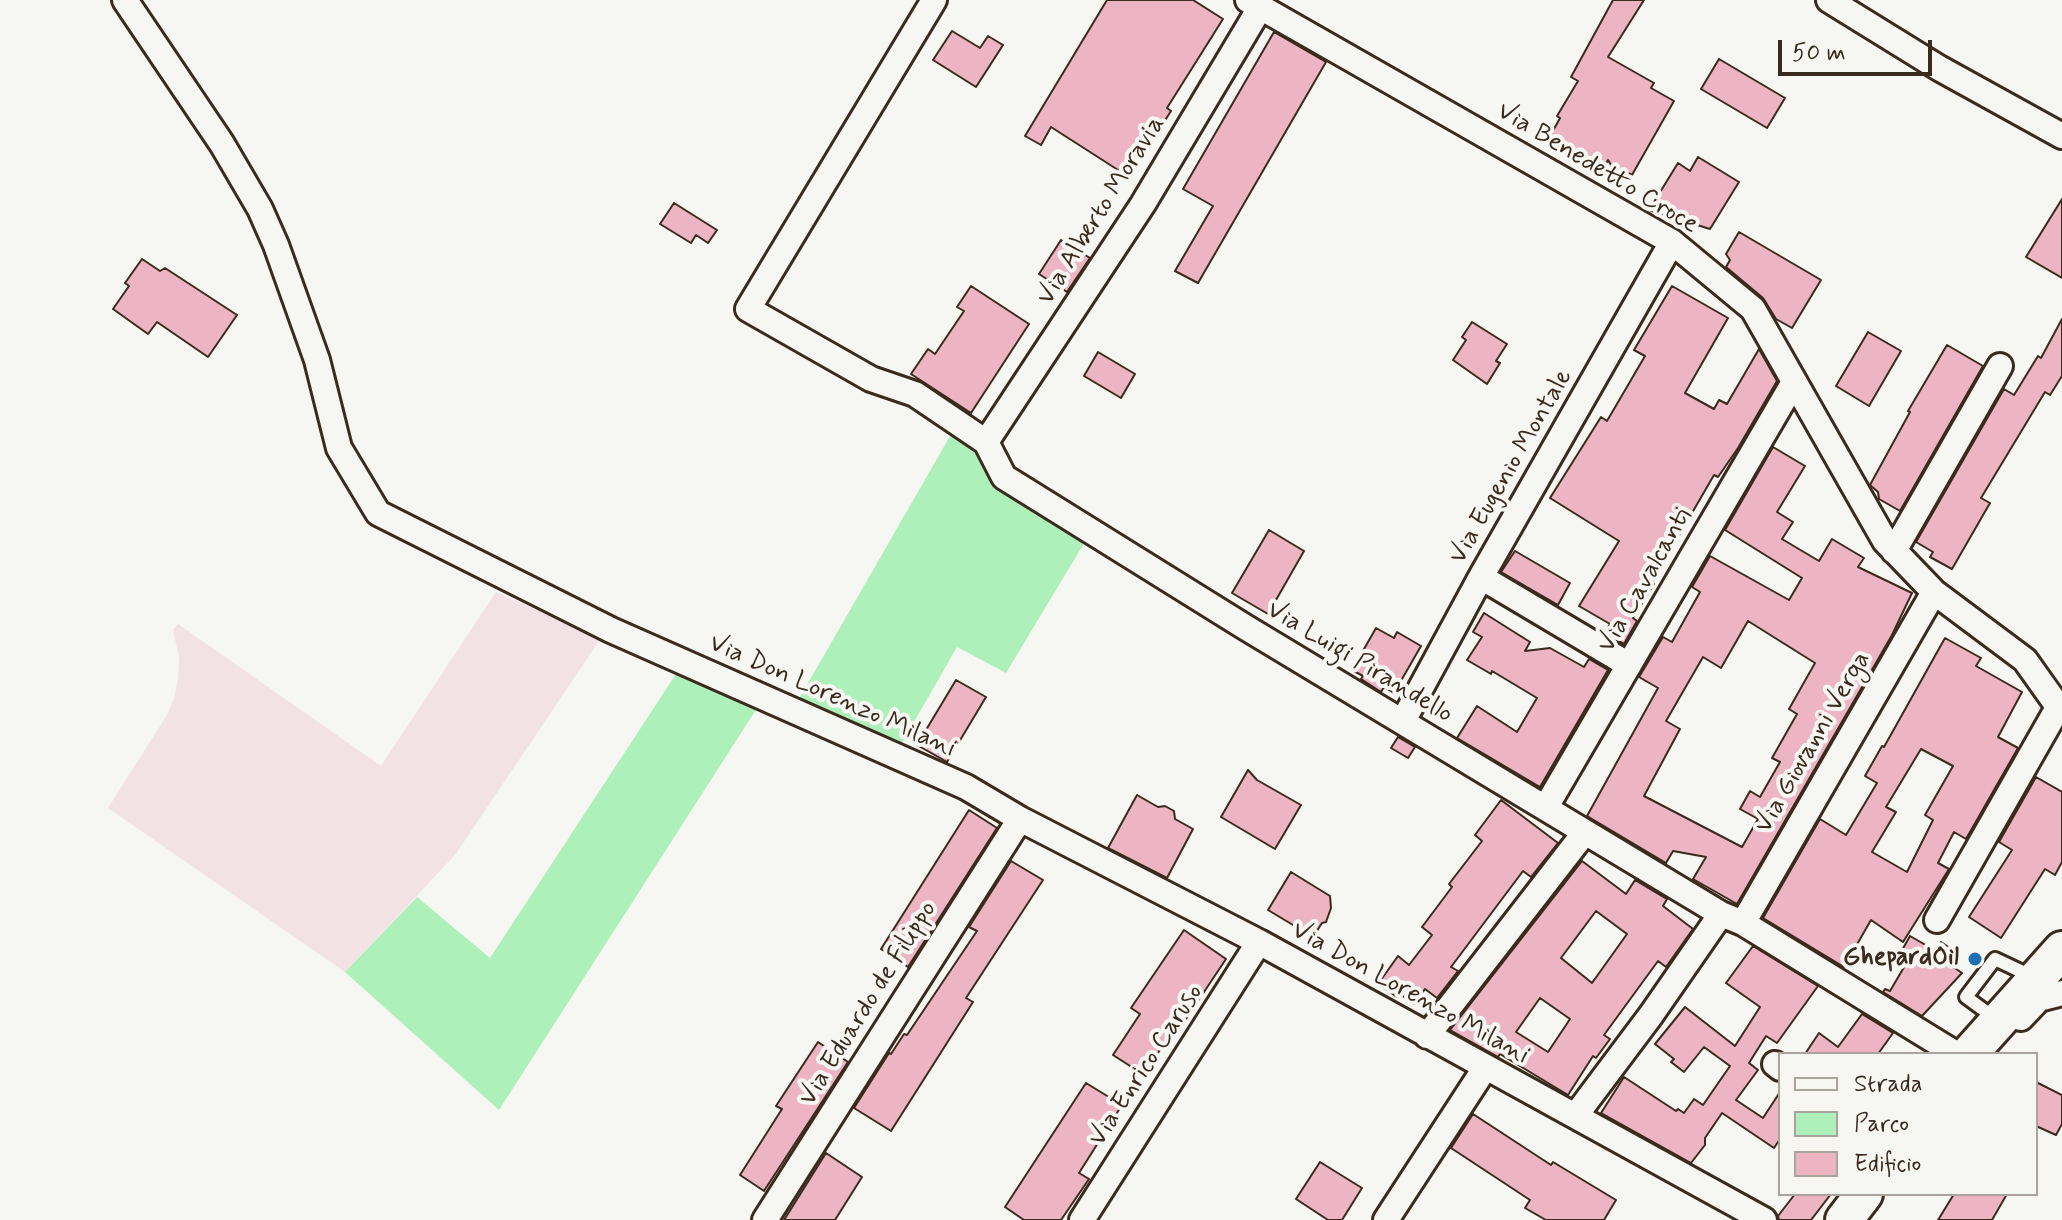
<!DOCTYPE html>
<html>
<head>
<meta charset="utf-8">
<style>
	body { margin:0 }
	#map { position:relative; width:2062px; height:1220px; overflow:hidden; background:#f6f6f2; font-family:Mynerve,sans-serif }
	canvas { display:block }
	.legend { position:absolute; left:1778px; top:1052px; width:260px; height:144px; box-sizing:border-box; background:#f6f6f2; border:2px solid #aba49d; margin:0; padding:10px 14px; list-style:none; font-size:24px; color:#3b2a1e }
	.legend li { display:flex; align-items:center; gap:16px; height:40px }
	.legend b { width:40px; border:2px solid #aba49d }
	.scale { position:absolute; left:1778px; top:40px; width:154px; height:36px; box-sizing:border-box; border:4px solid #3b2a1e; border-top:0; padding-left:10px; font-size:24px; line-height:28px; white-space:nowrap; color:#3b2a1e; -webkit-text-stroke:6px #f6f6f2; paint-order:stroke }
</style>
</head>
<body>
<div id="map">
<canvas width="2062" height="1220"></canvas>
<ul class="legend">
<li><b style="height:10px;background:#f6f6f2"></b>Strada</li>
<li><b style="height:22px;background:#aef0b9"></b>Parco</li>
<li><b style="height:22px;background:#edb4c4"></b>Edificio</li>
</ul>
<div class="scale">50 m</div>
</div>
<script>
const g = document.querySelector('canvas').getContext('2d');
g.lineJoin = 'round';
function fillPath(path, color) { g.fillStyle = color; g.fill(path, 'evenodd'); }
const shape = rows => new Path2D(rows.map(r => 'M' + r).join(''));
function stroke(path, color, width, dash) { g.strokeStyle = color; g.lineWidth = width; g.lineCap = dash ? 'butt' : 'round'; g.setLineDash(dash || []); g.stroke(path); }
function drawText(font, color, halo, rows, align = 'center') {
  g.font = font + ' Mynerve,sans-serif'; g.lineWidth = 8; g.setLineDash([]); g.textBaseline = 'middle'; g.strokeStyle = halo; g.fillStyle = color; for (const [text, x, y, turn = 0] of rows) {
    g.save(); g.translate(x, y); g.rotate((+turn || 0) * Math.PI / 180); g.textAlign = isNaN(turn) ? turn : align; if (halo) g.strokeText(text, 0, 0); g.fillText(text, 0, 0); g.restore();
  }
}
const built = shape([
	[496,592,601,638,455,855,345,972,108,808,167,715,174,698,178,679,179,657,173,630,178,624,381,766]
]);
const green = shape([
	[953,431,978,457,992,477,1089,535,1006,673,957,647,899,748,796,704],
	[678,671,759,705,499,1110,345,972,417,897,490,958]
]);
const building = shape([
	[1107,0,1193,0,1223,19,1167,108,1171,111,1129,177,1051,127,1041,145,1025,136,1107,0],
	[1613,0,1644,0,1608,57,1654,83,1651,88,1674,101,1632,175,1627,172,1618,177,1608,160,1602,171,1548,140,1560,118,1557,116,1578,81,1571,77,1613,0],
	[952,31,980,48,988,36,1003,45,976,87,933,60,952,31],
	[1274,32,1326,62,1198,283,1175,271,1213,206,1183,189,1274,32],
	[1719,59,1785,98,1767,128,1701,89,1719,59],
	[1698,157,1739,182,1710,229,1649,210,1678,163,1690,171,1698,157],
	[2062,199,2062,278,2026,257,2062,199],
	[674,203,717,230,708,243,696,235,691,243,660,224,674,203],
	[1739,232,1821,280,1792,328,1776,319,1763,298,1726,267,1730,260,1726,254,1739,232],
	[1061,240,1090,258,1067,292,1039,274,1061,240],
	[142,259,160,271,165,268,237,315,208,357,157,322,148,334,113,309,129,286,125,283,142,259],
	[971,286,1029,324,971,413,911,374,928,349,935,354,964,311,957,307,971,286],
	[1672,286,1728,318,1685,393,1714,409,1719,400,1727,404,1759,349,1777,381,1738,448,1718,477,1714,475,1652,582,1654,584,1633,618,1637,621,1624,644,1604,633,1610,624,1579,606,1619,541,1550,498,1601,417,1607,421,1645,356,1634,350,1672,286],
	[2062,319,2062,376,2050,395,2045,392,1981,498,1990,503,1952,569,1930,557,1933,552,1916,542,2004,389,2014,395,2038,356,2041,358,2062,319],
	[1472,322,1507,344,1496,361,1500,363,1487,384,1453,360,1466,340,1462,337,1472,322],
	[1868,332,1901,351,1869,406,1836,386,1868,332],
	[1947,345,1983,366,1900,511,1879,499,1878,492,1870,485,1910,412,1908,411,1947,345],
	[1098,352,1135,374,1121,398,1084,376,1098,352],
	[1773,447,1805,466,1777,512,1793,522,1782,539,1819,561,1832,539,1864,558,1858,567,1912,593,1892,635,1737,904,1693,879,1706,857,1673,851,1666,863,1587,816,1658,688,1639,677,1663,637,1672,642,1700,592,1692,587,1710,556,1789,600,1802,578,1725,530,1773,447],
	[1748,621,1815,663,1789,709,1797,714,1772,758,1780,762,1760,797,1750,791,1740,809,1758,819,1742,847,1644,796,1680,729,1666,721,1703,657,1721,668,1748,621],
	[1269,530,1304,551,1268,614,1232,593,1269,530],
	[1515,551,1570,583,1558,605,1501,572,1515,551],
	[1484,613,1530,642,1525,651,1550,648,1584,667,1589,659,1608,670,1540,787,1457,738,1477,706,1517,732,1537,698,1492,671,1491,674,1467,660,1482,637,1473,632,1484,613],
	[1376,628,1394,638,1397,632,1421,646,1394,693,1384,687,1381,692,1361,679,1363,676,1352,670,1376,628],
	[1945,638,1981,658,1976,666,2022,692,1998,737,2018,748,1966,839,1954,832,1938,863,1949,869,1903,942,1871,920,1844,967,1763,918,1820,819,1846,835,1877,783,1865,776,1882,746,1884,747,1945,638],
	[1921,749,1953,766,1925,815,1933,820,1907,872,1872,852,1896,812,1886,807,1921,749],
	[956,680,986,697,947,762,917,745,956,680],
	[1398,737,1415,747,1408,758,1391,748,1398,737],
	[1248,770,1257,780,1301,805,1275,849,1221,817,1248,770],
	[2036,777,2062,792,2062,862,2055,875,2045,869,2001,938,1969,917,2012,850,1999,842,2036,777],
	[1137,795,1158,807,1165,806,1174,811,1175,819,1193,829,1167,878,1108,848,1137,795],
	[1501,800,1558,843,1531,877,1523,871,1451,967,1458,971,1437,998,1425,989,1414,1004,1400,994,1397,997,1378,984,1398,956,1409,965,1432,935,1422,927,1452,887,1449,884,1482,841,1475,835,1501,800],
	[969,810,997,828,908,967,881,949,969,810],
	[1011,861,1043,880,966,998,973,1002,891,1131,854,1108,889,1053,891,1054,904,1034,907,1035,977,931,969,927,1011,861],
	[1582,861,1626,894,1635,880,1660,895,1667,899,1663,906,1693,929,1666,967,1658,961,1604,1035,1610,1039,1596,1058,1593,1056,1568,1095,1500,1054,1498,1057,1450,1030,1582,861],
	[1596,911,1627,934,1592,983,1561,958,1596,911],
	[1540,998,1570,1019,1548,1052,1516,1032,1540,998],
	[1291,872,1330,896,1331,908,1326,922,1322,923,1313,937,1268,910,1291,872],
	[1184,930,1226,959,1174,1037,1170,1034,1144,1075,1113,1055,1140,1014,1131,1008,1184,930],
	[1910,936,1936,951,1941,942,1957,953,1949,964,1962,973,1922,1016,1883,992,1885,989,1890,991,1910,957,1901,952,1910,936],
	[1753,946,1818,986,1777,1043,1766,1036,1749,1063,1758,1070,1736,1100,1763,1118,1780,1092,1780,1139,1774,1148,1722,1113,1705,1138,1705,1145,1691,1163,1601,1113,1624,1077,1676,1111,1678,1109,1684,1113,1694,1099,1703,1105,1730,1066,1704,1047,1684,1072,1671,1062,1674,1059,1655,1044,1685,1007,1735,1046,1760,1007,1726,983,1753,946],
	[1862,1014,1893,1033,1878,1054,1805,1054,1819,1033,1838,1047,1862,1014],
	[818,1042,848,1062,764,1191,740,1175,782,1109,776,1106,818,1042],
	[2036,1082,2062,1095,2062,1124,2056,1135,2036,1126,2036,1082],
	[1086,1083,1122,1105,1079,1173,1089,1179,1061,1220,1024,1220,1005,1207,1086,1083],
	[1473,1114,1551,1165,1553,1162,1616,1200,1604,1220,1546,1220,1525,1208,1530,1200,1451,1148,1473,1114],
	[826,1153,862,1177,835,1220,784,1220,826,1153],
	[1320,1162,1362,1188,1342,1220,1328,1220,1296,1199,1320,1162],
	[1795,1194,1831,1194,1811,1220,1779,1220,1778,1216,1795,1194],
	[1954,1194,2007,1194,1992,1220,1938,1220,1954,1194]
]);
const service = shape([
	[1996,1019,1966,997,1995,959,2031,976]
]);
const minor = shape([
	[125,0,222,144,260,209,276,245,317,360,339,448,378,513,611,630,966,787,1020,819,1259,942,1764,1220],
	[934,0,748,309,871,379,915,394,986,442,1004,477,1245,627,1721,914,1743,923,1956,1054],
	[1248,0,1672,242,1753,309,1885,541,1934,592,2025,660,2062,712],
	[1829,0,1939,68,2062,136],
	[986,442,1143,204,1261,6],
	[1894,551,2000,366],
	[1481,577,1629,665],
	[1403,721,1481,577,1672,242],
	[1546,807,1794,382],
	[1937,920,2059,706],
	[1743,923,1934,592],
	[2021,1018,2039,999,2062,993],
	[1427,1036,1585,832],
	[1775,1064,1780,1068],
	[1576,1115,1651,1015,1721,914],
	[765,1220,1020,819],
	[1082,1220,1259,942],
	[1386,1220,1485,1068]
]);
const secondary = shape([
	[1969,1054,2062,950],
	[1844,1220,1864,1194]
]);
const markers = [
	[1975,959,8,"#1f6fb2"]
];
const streetNames = [
	["Via Benedetto Croce",1597,169,31],
	["Via Alberto Moravia",1102,211,-58],
	["Via Eugenio Montale",1512,467,-60],
	["Via Cavalcanti",1646,581,-60],
	["Via Luigi Pirandello",1359,663,31],
	["Via Don Lorenzo Milani",832,697,24],
	["Via Giovanni Verga",1814,743,-60],
	["Via Don Lorenzo Milani",1410,994,29],
	["Via Eduardo de Filippo",869,1004,-58],
	["Via Enrico Caruso",1147,1066,-57]
];
const poiNames = [
	["GhepardOil",1959,959]
];
fillPath(built, '#f3e2e4');
fillPath(green, '#aef0b9');
fillPath(building, '#edb4c4');
stroke(building, '#3b2a1e', 2);
stroke(service, '#3b2a1e', 18);
stroke(minor, '#3b2a1e', 30);
stroke(secondary, '#3b2a1e', 42);
stroke(service, '#f6f6f2', 12);
stroke(minor, '#f6f6f2', 24);
stroke(secondary, '#f6f6f2', 36);
for (const [x, y, r, color] of markers) { const dot = new Path2D(); dot.arc(x, y, r, 0, 2 * Math.PI); g.fillStyle = color; g.fill(dot); stroke(dot, '#f6f6f2', 3); }
drawText('26px', '#3b2a1e', '#f6f6f2', streetNames);
drawText('bold 26px', '#3b2a1e', '#f6f6f2', poiNames, 'right');
</script>
</body>
</html>
